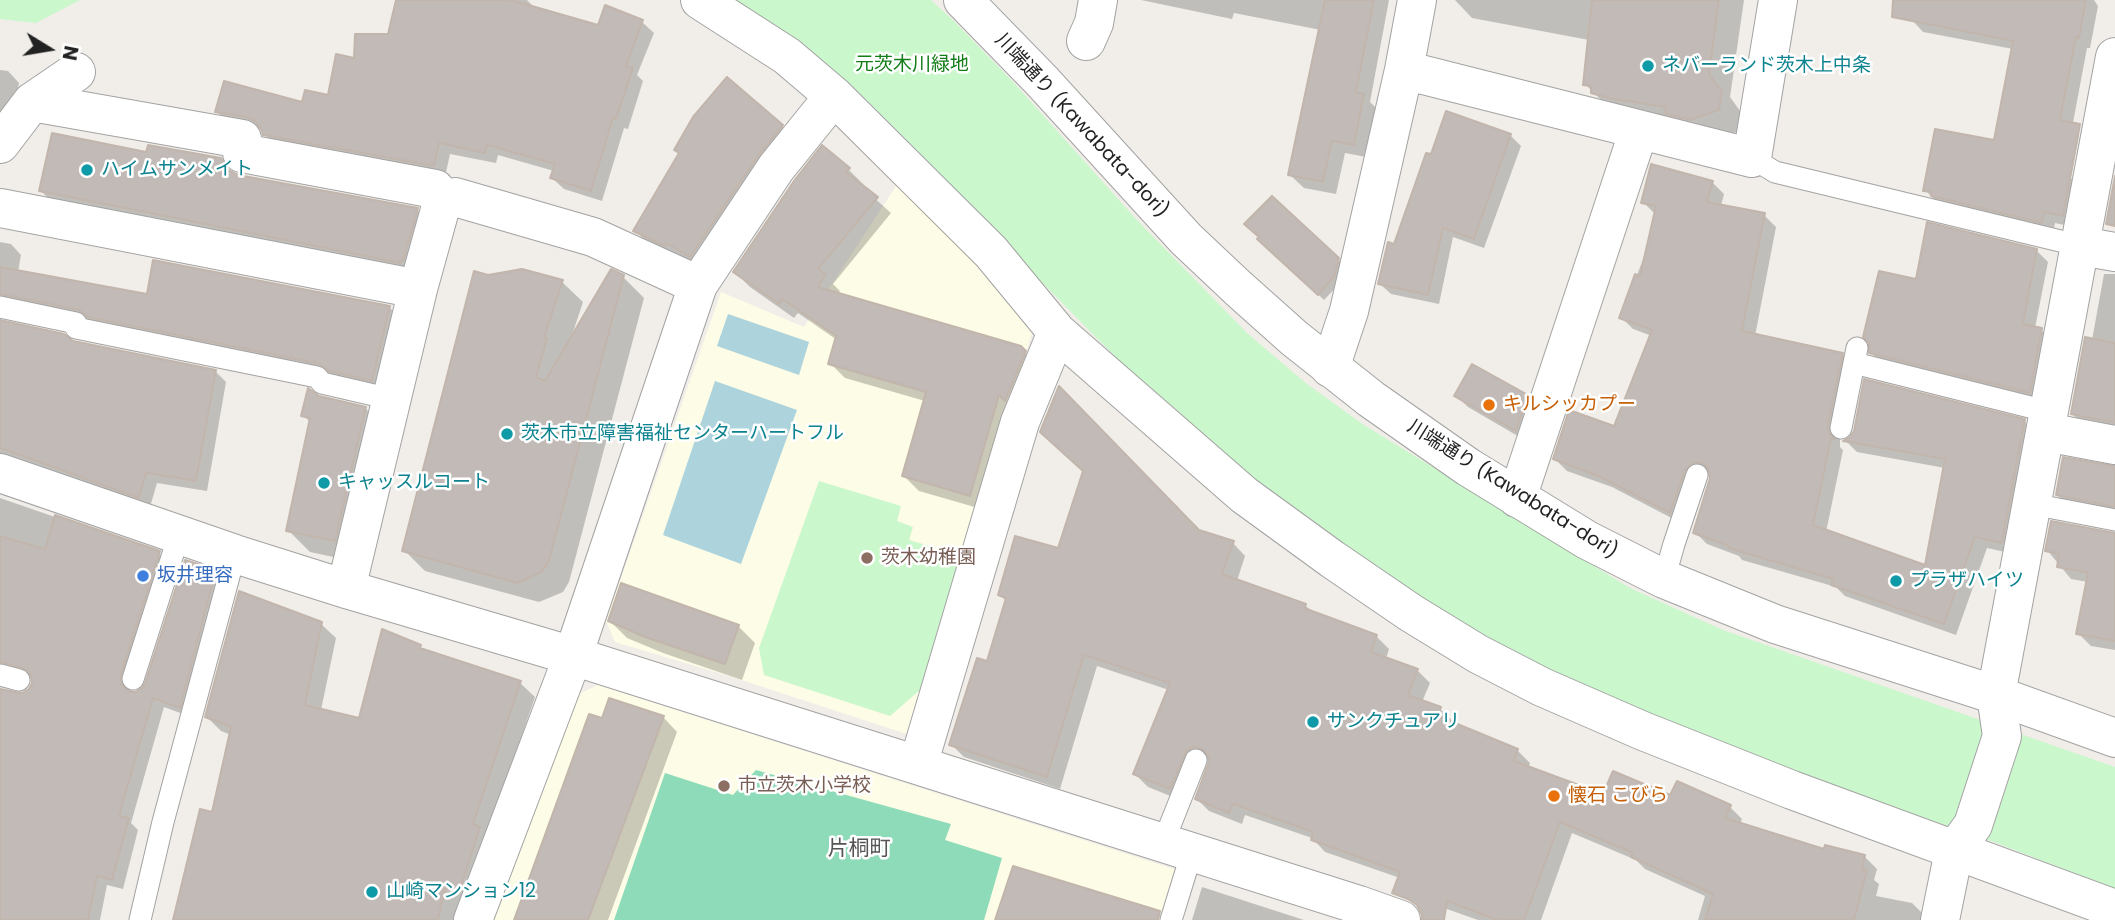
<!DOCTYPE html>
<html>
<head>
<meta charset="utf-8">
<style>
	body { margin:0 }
	#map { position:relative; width:2115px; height:920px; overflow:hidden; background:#f1eee9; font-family:Poppins,sans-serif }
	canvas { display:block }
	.north { position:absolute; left:14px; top:14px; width:70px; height:70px; -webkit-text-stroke:5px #fff; paint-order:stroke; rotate:101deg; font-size:19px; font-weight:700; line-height:28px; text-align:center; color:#222 }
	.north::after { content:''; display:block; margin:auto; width:24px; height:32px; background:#222; clip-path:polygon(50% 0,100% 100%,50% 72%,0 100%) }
</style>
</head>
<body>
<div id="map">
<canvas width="2115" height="920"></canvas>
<div class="north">N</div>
</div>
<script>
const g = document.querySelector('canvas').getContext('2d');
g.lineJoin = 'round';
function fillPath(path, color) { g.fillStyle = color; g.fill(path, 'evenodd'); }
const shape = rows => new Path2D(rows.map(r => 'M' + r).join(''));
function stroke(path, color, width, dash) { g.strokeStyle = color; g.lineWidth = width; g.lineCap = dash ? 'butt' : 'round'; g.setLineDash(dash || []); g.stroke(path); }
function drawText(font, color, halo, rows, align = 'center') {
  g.font = font + ' Poppins,"Noto Sans JP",sans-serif'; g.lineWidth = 5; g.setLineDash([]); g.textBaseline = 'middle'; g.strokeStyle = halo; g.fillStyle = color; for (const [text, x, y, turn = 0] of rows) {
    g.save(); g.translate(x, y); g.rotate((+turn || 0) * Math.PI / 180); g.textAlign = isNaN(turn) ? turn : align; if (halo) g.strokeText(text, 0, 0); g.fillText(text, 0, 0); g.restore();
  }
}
const education = shape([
	[900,180,1034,326,913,736,729,676,615,642,606,621,721,292,804,327],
	[598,685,1180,871,1165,920,485,920,566,700]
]);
const park = shape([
	[0,0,80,0,36,23,0,19],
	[731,0,931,0,954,21,1015,84,1137,220,1247,333,1307,384,1364,425,1630,588,1723,630,2115,767,2115,889,1994,842,1912,818,1713,741,1484,641,1251,480,1159,401,840,78],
	[819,481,901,506,897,521,913,527,909,540,960,555,920,690,890,716,764,675,759,648]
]);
const pitch = shape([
	[756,770,951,824,945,840,1002,858,984,920,614,920,665,773,733,795]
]);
const water = shape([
	[728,314,809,342,799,375,717,346],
	[715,381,797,410,741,564,663,535]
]);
const shadow = shape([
	[398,0,527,0,534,7,599,27,642,22,654,33,637,75,643,81,628,129,624,128,602,201,564,189,552,178,554,171,498,155,496,163,450,154,445,177,276,145,264,134,263,130,229,123,217,112,303,104,329,97,356,60,390,35],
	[1141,0,1389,0,1370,102,1377,109,1366,157,1345,153,1336,194,1304,188,1290,175,1321,30,1234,13,1232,19],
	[1455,0,1744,0,1730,97,1743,115,1740,131,1712,140,1615,114,1585,84,1589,40,1472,18],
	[1916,0,2094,0,2098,6,2090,48,2087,48,2072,128,2079,135,2071,178,2081,188,2074,227,2055,223,2053,233,1937,202,1925,190,1995,142,2013,49,1923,32,1912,20],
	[0,70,8,71,19,83,13,115,0,132],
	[782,126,793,138,703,268,678,254,677,256,647,243,636,231,681,155],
	[1510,135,1521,146,1484,248,1453,237,1439,304,1391,294,1380,284],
	[148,154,220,159,235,175,417,210,430,222,416,272,54,204,41,191],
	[848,169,863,184,861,186,891,213,833,284,840,291,837,295,1020,347,1040,367,985,510,919,491,904,476,925,401,845,378,830,363,837,340,798,313,794,318,750,287,735,272],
	[1712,182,1724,194,1721,206,1764,215,1776,227,1755,336,1842,354,1854,366,1840,438,1840,447,1843,450,1826,532,1926,567,1945,468,1857,452,1846,441,2024,421,2036,433,2014,554,1987,548,1956,635,1845,596,1836,587,1742,560,1739,556,1707,544,1695,532,1711,479,1710,474,1706,474,1683,524,1612,487,1567,471,1555,459,1615,429,1652,336,1633,329,1621,317,1650,241,1655,214,1643,202],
	[1273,198,1344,265,1340,283,1324,300,1265,244,1261,237],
	[0,242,11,244,21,255,18,272,148,296,389,307,400,318,383,391,342,381,332,374,100,327,91,320,15,304,0,310],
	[2036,250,2048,262,2035,328,2041,330,2053,341,2041,404,1883,364,1871,353,1918,281],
	[2104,274,2115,274,2115,432,2085,426,2072,414,2092,340],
	[488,277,562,282,583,302,572,335,623,277,644,298,569,582,563,592,539,602,425,571,404,550],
	[0,322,73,342,215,371,226,382,207,491,157,483,150,507,0,465],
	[1456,396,1527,396,1539,408,1528,442,1468,407],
	[318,397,365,408,387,430,357,562,310,552,288,530,311,423,303,415],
	[2115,468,2115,516,2070,507,2057,495],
	[0,498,159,553,170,564,130,686,130,693,137,693,147,685,215,572,225,583,191,717,164,707,131,823,138,830,123,889,107,885,100,920,0,920,0,690,22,695,29,691,33,685,34,677,9,672,0,679],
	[1198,532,1233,543,1245,556,1237,581,1305,605,1313,613,1376,636,1389,649,1386,659,1417,670,1430,683,1422,702,1440,709,1453,721,1452,724,1517,750,1530,763,1528,768,1604,796,1671,798,1730,807,1742,819,1740,824,1825,851,1865,857,1877,869,1874,880,1879,884,1876,896,1912,903,1924,915,1923,920,1698,920,1705,896,1645,869,1636,860,1572,833,1541,920,1478,920,1410,896,1400,878,1325,852,1312,838,1245,815,1242,824,1209,811,1197,799,1210,760,1201,761,1183,801,1148,787,1135,774,1169,690,1097,666,1060,789,964,757,951,744,988,664,1007,602,1000,595,1059,551],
	[2115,534,2115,650,2091,646,2078,633,2088,582,2071,579,2047,550],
	[610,621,738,626,755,643,742,680,663,653,627,638],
	[321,624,336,638,321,710,361,720,383,632,420,647,425,651,520,683,535,697,459,920,174,920,213,814,231,735,221,731,207,717],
	[663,717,677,732,608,920,516,920,603,720],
	[1202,887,1304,920,1192,920]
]);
const building = shape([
	[396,0,511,0,598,25,605,5,643,20,626,66,633,68,616,119,613,118,591,191,550,178,555,164,487,145,485,153,439,143,434,166,263,135,261,129,255,121,246,117,215,112,224,81,302,102,305,90,328,95,336,54,354,58,355,34,388,34,396,0],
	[1325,0,1374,0,1356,92,1364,94,1354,145,1332,141,1323,182,1288,175,1325,0],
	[1592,0,1719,0,1709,74,1722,92,1719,110,1690,120,1664,113,1665,107,1613,99,1591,93,1591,86,1583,85,1592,0],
	[1893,0,2086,0,2079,38,2076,37,2060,120,2080,124,2063,216,2044,212,2042,223,1931,196,1932,192,1923,191,1935,129,1994,140,2013,41,1892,17,1893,0],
	[727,77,783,125,758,156,690,257,666,243,665,246,633,231,679,153,674,150,693,117,727,77],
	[1446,111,1511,134,1474,239,1443,228,1428,295,1378,284,1388,242,1394,244,1426,153,1431,154,1446,111],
	[52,133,146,152,148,145,221,158,228,170,238,175,418,208,403,261,401,260,400,263,39,191,52,133],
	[822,145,850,168,846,172,878,197,818,269,826,274,818,287,1021,346,1026,351,1005,401,999,395,970,496,902,476,926,392,828,364,836,336,782,299,779,304,733,272,794,181,822,145],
	[1651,164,1713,181,1707,202,1765,213,1742,331,1843,353,1828,425,1829,433,1835,439,1831,439,1813,525,1925,565,1945,459,1843,441,1850,437,1854,431,1864,379,2025,419,2002,543,1975,537,1944,624,1831,585,1833,579,1728,548,1729,546,1693,533,1710,478,1707,467,1702,463,1694,462,1685,470,1670,513,1598,476,1553,459,1569,410,1614,426,1652,330,1619,318,1635,274,1640,276,1656,206,1641,203,1651,164],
	[2115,176,2115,226,2106,224,2115,176],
	[1272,196,1339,258,1334,277,1318,295,1257,239,1259,237,1244,224,1272,196],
	[1927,222,2037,249,2023,324,2042,328,2030,393,1869,353,1869,343,1863,337,1879,271,1916,279,1927,222],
	[153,260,390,306,372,381,329,371,320,364,88,317,79,310,0,294,0,267,147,294,153,260],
	[522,269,563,280,544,338,547,339,536,377,545,381,611,269,624,275,549,561,542,572,517,583,402,551,474,271,488,275,522,269],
	[0,320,64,334,73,341,216,370,196,481,146,473,139,498,0,448,0,320],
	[2085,337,2115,343,2115,423,2071,414,2085,337],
	[1472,364,1528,395,1516,431,1454,396,1472,364],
	[1059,386,1199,530,1234,541,1222,574,1306,604,1304,608,1377,635,1371,652,1418,669,1408,695,1441,707,1438,716,1518,749,1514,761,1603,794,1613,771,1670,795,1677,781,1731,805,1725,818,1824,849,1825,845,1865,855,1862,869,1867,870,1854,920,1705,920,1713,894,1631,857,1633,853,1560,822,1524,920,1497,920,1447,901,1444,920,1422,920,1422,915,1417,905,1408,899,1392,893,1400,872,1311,840,1313,832,1233,804,1229,813,1195,799,1208,764,1209,757,1201,748,1193,747,1187,750,1170,789,1133,774,1170,683,1084,655,1047,777,949,745,977,658,987,661,1006,598,998,595,1015,536,1058,548,1083,471,1040,432,1059,386],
	[308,388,319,396,366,407,335,541,286,531,310,418,301,416,308,388],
	[2063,457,2115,466,2115,507,2056,495,2063,457],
	[55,515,160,551,121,675,120,682,128,691,136,692,142,688,145,683,185,560,216,570,180,708,153,698,119,816,129,818,112,880,97,876,88,920,0,920,0,689,22,693,29,689,32,683,31,676,28,670,0,662,0,536,45,549,55,515],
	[2051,521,2115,533,2115,641,2076,634,2088,573,2057,567,2059,554,2045,551,2051,521],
	[621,583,739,625,725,664,645,637,608,621,621,583],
	[239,591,322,622,305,705,359,718,382,629,421,645,420,648,521,681,473,824,480,827,459,893,445,888,438,920,173,920,200,809,212,812,231,727,205,717,239,591],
	[609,698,664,716,588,920,514,920,589,714,602,718,609,698],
	[1013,866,1160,911,1158,920,995,920,1013,866]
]);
const service = shape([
	[1752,158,1775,172,2081,246],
	[0,307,76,323,76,328,317,377,322,383,391,399],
	[1854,363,2050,412],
	[1841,428,1857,348],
	[2032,504,2115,520],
	[1664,579,1674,544,1697,475],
	[0,675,19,680],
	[133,679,179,535],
	[1163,843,1196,760],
	[140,920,163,822,235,554],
	[1171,920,1192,852]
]);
const minor = shape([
	[700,0,787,56,834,96,991,252,1057,332,1244,495,1332,559,1411,613,1478,654,1542,687,1643,731,1792,790,2115,909],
	[1086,41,1094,23,1098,0],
	[1404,70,1752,158,1778,0],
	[32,102,242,139,242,153,435,189,441,206],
	[0,144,32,102,76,72],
	[0,208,418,289],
	[2081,246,2115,252],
	[1330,368,1349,311,1404,70,1417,0],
	[2046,432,2115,445],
	[0,473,235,554,346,589,573,656,1359,905,1401,920],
	[1517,498,1639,130],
	[346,589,418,289,441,206,455,197,593,237,698,285],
	[918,765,1020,422,1057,332],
	[473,920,573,656,698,285,776,168,834,96],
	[1940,920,1954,851,1973,825,2002,736,1996,695,2115,57]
]);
const tertiary = shape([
	[963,0,1042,81,1186,239,1238,288,1294,338,1371,399,1468,467,1587,540,1664,579,1775,624,1996,695,2115,738]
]);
const markers = [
	[1648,66,7,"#0f9aa8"],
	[87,170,7,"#0f9aa8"],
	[1489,405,7,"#e8710a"],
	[507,434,7,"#0f9aa8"],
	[324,483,7,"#0f9aa8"],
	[867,558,7,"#8d6e63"],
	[143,576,7,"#3f7fe0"],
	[1896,581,7,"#0f9aa8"],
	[1313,722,7,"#0f9aa8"],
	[724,786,7,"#8d6e63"],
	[1554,796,7,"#e8710a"],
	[372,892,7,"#0f9aa8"]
];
const parkNames = [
	["元茨木川緑地",912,65]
];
const cultureNames = [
	["ネバーランド茨木上中条",1662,66],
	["ハイムサンメイト",101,170],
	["茨木市立障害福祉センターハートフル",521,434],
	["キャッスルコート",338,483],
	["プラザハイツ",1910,581],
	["サンクチュアリ",1327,722],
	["山崎マンション12",386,892]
];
const streetNames = [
	["川端通り (Kawabata-dori)",1081,126,47],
	["川端通り (Kawabata-dori)",1512,490,32]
];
const foodNames = [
	["キルシッカプー",1503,405],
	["懐石 こびら",1568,796]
];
const educationNames = [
	["茨木幼稚園",881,558],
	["市立茨木小学校",738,786]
];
const shopNames = [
	["坂井理容",157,576]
];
const neighbourhoodNames = [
	["片桐町",859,850]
];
fillPath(education, '#fdfce6');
fillPath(park, '#cbf7cc');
fillPath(pitch, '#8ddbb9');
fillPath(water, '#add3dc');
fillPath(shadow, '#0003');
fillPath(building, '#c2bab6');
stroke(building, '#c2b5ac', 2);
stroke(service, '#a3a3a3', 23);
stroke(minor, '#a3a3a3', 40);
stroke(tertiary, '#a3a3a3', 40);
stroke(service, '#fff', 21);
stroke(minor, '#fff', 38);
stroke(tertiary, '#fff', 38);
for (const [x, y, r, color] of markers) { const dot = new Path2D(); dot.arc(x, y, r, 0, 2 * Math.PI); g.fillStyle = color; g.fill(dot); stroke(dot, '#fff', 2.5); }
drawText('19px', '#137d17', '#fff', parkNames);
drawText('19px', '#0d838f', '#fff', cultureNames, 'left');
drawText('19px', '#222', '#fff', streetNames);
drawText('19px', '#c56008', '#fff', foodNames, 'left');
drawText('19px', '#785e54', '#fff', educationNames, 'left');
drawText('19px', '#366cbe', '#fff', shopNames, 'left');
drawText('21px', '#555', '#fff', neighbourhoodNames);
</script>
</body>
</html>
